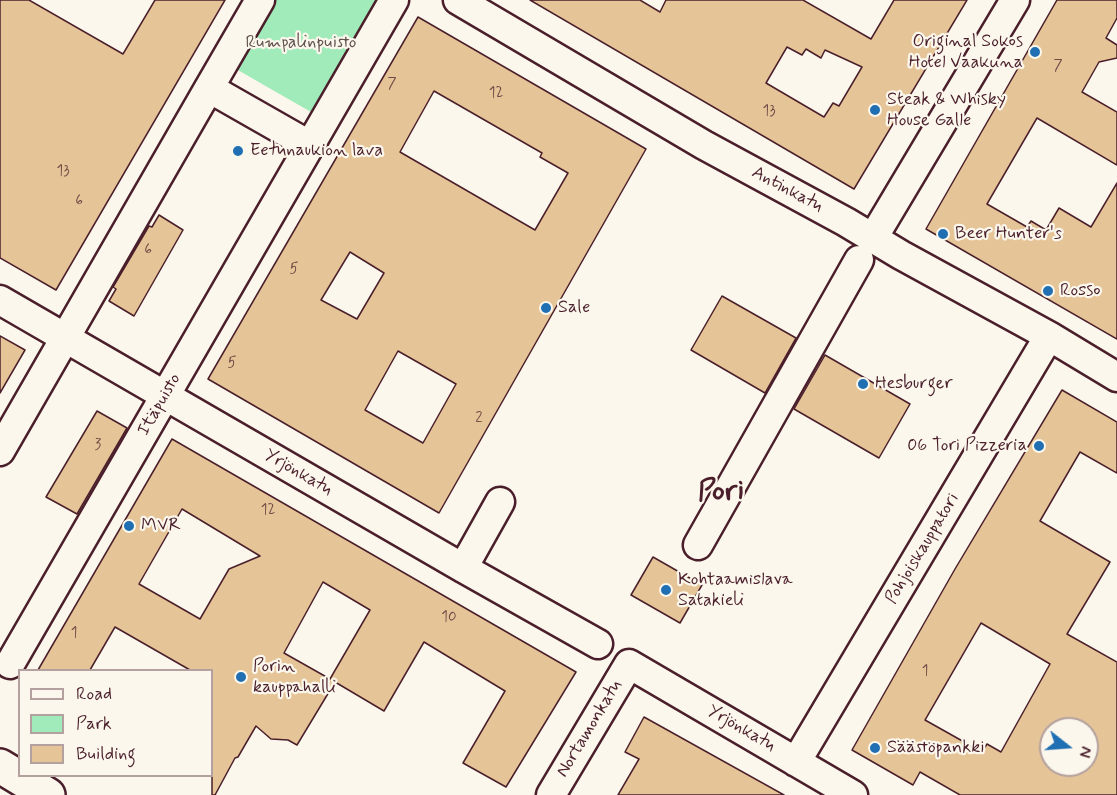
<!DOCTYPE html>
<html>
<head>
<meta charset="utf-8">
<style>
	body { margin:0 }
	#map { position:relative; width:1117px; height:795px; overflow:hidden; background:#fbf7ec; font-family:Mynerve,sans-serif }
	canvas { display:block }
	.legend { position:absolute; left:18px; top:669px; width:195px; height:108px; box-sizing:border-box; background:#fbf7ec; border:2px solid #b4a19f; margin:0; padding:8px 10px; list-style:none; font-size:18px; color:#4a1f2b }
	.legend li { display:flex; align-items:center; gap:12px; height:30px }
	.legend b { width:30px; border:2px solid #b4a19f }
	.north { position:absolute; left:1039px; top:717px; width:60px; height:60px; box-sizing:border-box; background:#fbf7ec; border:2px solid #b4a19f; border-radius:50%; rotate:107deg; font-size:16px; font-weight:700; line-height:24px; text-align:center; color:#4a1f2b }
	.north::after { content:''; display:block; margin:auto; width:21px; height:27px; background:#1f6fb2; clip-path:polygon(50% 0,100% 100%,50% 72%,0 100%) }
</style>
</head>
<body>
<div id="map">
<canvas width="1117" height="795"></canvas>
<ul class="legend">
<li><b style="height:8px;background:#fbf7ec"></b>Road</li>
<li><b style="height:16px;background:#a1eab9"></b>Park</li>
<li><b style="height:16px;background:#e5c497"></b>Building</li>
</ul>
<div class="north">N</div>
</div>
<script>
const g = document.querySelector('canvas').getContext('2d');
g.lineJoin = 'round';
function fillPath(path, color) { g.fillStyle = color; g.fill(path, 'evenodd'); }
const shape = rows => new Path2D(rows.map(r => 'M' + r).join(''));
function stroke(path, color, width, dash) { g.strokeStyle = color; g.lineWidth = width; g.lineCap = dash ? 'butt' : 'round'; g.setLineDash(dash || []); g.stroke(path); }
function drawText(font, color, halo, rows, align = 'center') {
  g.font = font + ' Mynerve,sans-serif'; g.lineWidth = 4.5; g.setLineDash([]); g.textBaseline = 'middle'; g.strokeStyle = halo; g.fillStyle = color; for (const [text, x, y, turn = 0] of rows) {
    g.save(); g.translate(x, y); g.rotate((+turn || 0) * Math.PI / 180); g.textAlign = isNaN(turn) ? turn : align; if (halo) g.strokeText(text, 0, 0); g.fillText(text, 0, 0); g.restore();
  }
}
const green = shape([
	[276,0,376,0,311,112,236,69]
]);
const building = shape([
	[0,0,29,0,123,54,155,0,225,0,56,290,0,258,0,0],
	[530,0,640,0,660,12,666,0,803,0,871,39,894,0,967,0,854,189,530,0],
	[787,47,802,55,806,49,821,58,825,50,862,67,839,106,833,103,824,117,766,83,787,47],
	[1057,0,1117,0,1117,18,1106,38,1117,45,1117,58,1099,62,1082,92,1117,112,1117,165,1037,118,987,204,1027,227,1031,221,1046,230,1059,208,1091,227,1117,183,1117,339,926,229,1057,0],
	[418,17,646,149,439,513,208,379,418,17],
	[434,91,542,153,540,157,568,173,535,230,400,152,434,91],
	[350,252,384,273,357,319,321,300,350,252],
	[398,351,456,384,423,443,365,410,398,351],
	[159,215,183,230,134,316,109,301,116,289,113,287,149,226,152,227,159,215],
	[722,296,796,338,765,393,691,350,722,296],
	[0,336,25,350,0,393,0,336],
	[825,355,910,404,879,458,794,409,825,355],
	[1062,390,1117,422,1117,473,1080,452,1040,521,1110,562,1067,634,1117,662,1117,795,960,795,920,772,913,785,852,750,955,569,1062,390],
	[981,623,1050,664,1001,752,987,744,982,752,925,720,981,623],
	[1051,729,1087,729,1087,765,1051,765,1051,729],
	[97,411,127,428,77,514,46,497,97,411],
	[172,439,576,672,506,787,463,763,505,691,424,642,384,711,335,682,297,745,288,740,271,739,256,726,238,757,235,758,215,795,212,795,212,670,190,670,115,627,90,670,38,670,172,439],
	[182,509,260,556,229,569,200,619,139,584,182,509],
	[323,582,370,610,330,679,284,653,323,582],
	[653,557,702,585,680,623,631,595,653,557],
	[644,717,784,795,618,795,639,759,625,752,644,717]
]);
const minor = shape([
	[260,0,209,88,309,145],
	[458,0,704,145,846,222,901,255,1049,336,1117,377],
	[873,238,1015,0],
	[0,300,463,568,598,644],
	[0,451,209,88],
	[698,545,859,260],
	[463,568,500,502],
	[10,664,394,0],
	[796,762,1049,336],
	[551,795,629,664,853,795]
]);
const major = shape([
	[0,766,48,795]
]);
const markers = [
	[1035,52,6,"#1f6fb2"],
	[875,110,6,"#1f6fb2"],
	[238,151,6,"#1f6fb2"],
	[943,234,6,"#1f6fb2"],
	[1048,291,6,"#1f6fb2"],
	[546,308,6,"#1f6fb2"],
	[863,384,6,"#1f6fb2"],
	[1039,446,6,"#1f6fb2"],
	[129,526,6,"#1f6fb2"],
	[666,590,6,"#1f6fb2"],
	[241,677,6,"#1f6fb2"],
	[875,748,6,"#1f6fb2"]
];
const numberNames = [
	["7",1058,67],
	["7",392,85],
	["12",496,94],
	["13",769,112],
	["13",63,172],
	["6",79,202],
	["6",148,251],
	["5",294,270],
	["5",232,364],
	["2",479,419],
	["3",98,446],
	["12",268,511],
	["10",449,618],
	["1",74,634],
	["1",925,672]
];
const poiNames = [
	["Original Sokos",1023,42,"right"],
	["Hotel Vaakuna",1023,63,"right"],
	["Steak & Whisky",887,100],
	["House Galle",887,121],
	["Eetunaukion lava",250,151],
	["Beer Hunter's",955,234],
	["Rosso",1060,291],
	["Sale",558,308],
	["Hesburger",875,384],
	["06 Tori Pizzeria",1027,446,"right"],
	["MVR",141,526],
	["Kohtaamislava",678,580],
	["Satakieli",678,601],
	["Porin",253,667],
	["kauppahalli",253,688],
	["Säästöpankki",887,748]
];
const parkNames = [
	["Rumpalinpuisto",301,43]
];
const streetNames = [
	["Antinkatu",787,190,28],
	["Itäpuisto",160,405,-60],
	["Yrjönkatu",298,473,30],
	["Pohjoiskauppatori",923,549,-59],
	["Nortamonkatu",590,729,-59],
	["Yrjönkatu",741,729,30]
];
const townNames = [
	["Pori",721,493]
];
fillPath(green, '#a1eab9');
fillPath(building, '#e5c497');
stroke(building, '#4a1f2b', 1.5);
stroke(minor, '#4a1f2b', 33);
stroke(major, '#4a1f2b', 38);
stroke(minor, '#fbf7ec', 28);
stroke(major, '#fbf7ec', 33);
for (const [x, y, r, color] of markers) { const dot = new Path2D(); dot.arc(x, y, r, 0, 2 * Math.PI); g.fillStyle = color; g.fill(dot); stroke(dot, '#fbf7ec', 2); }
drawText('15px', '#714846', null, numberNames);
drawText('18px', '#4a1f2b', '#fbf7ec', poiNames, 'left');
drawText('18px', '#60524e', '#fbf7ec', parkNames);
drawText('18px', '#4a1f2b', '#fbf7ec', streetNames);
drawText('bold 30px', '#4a1f2b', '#fbf7ec', townNames);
</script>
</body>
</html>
